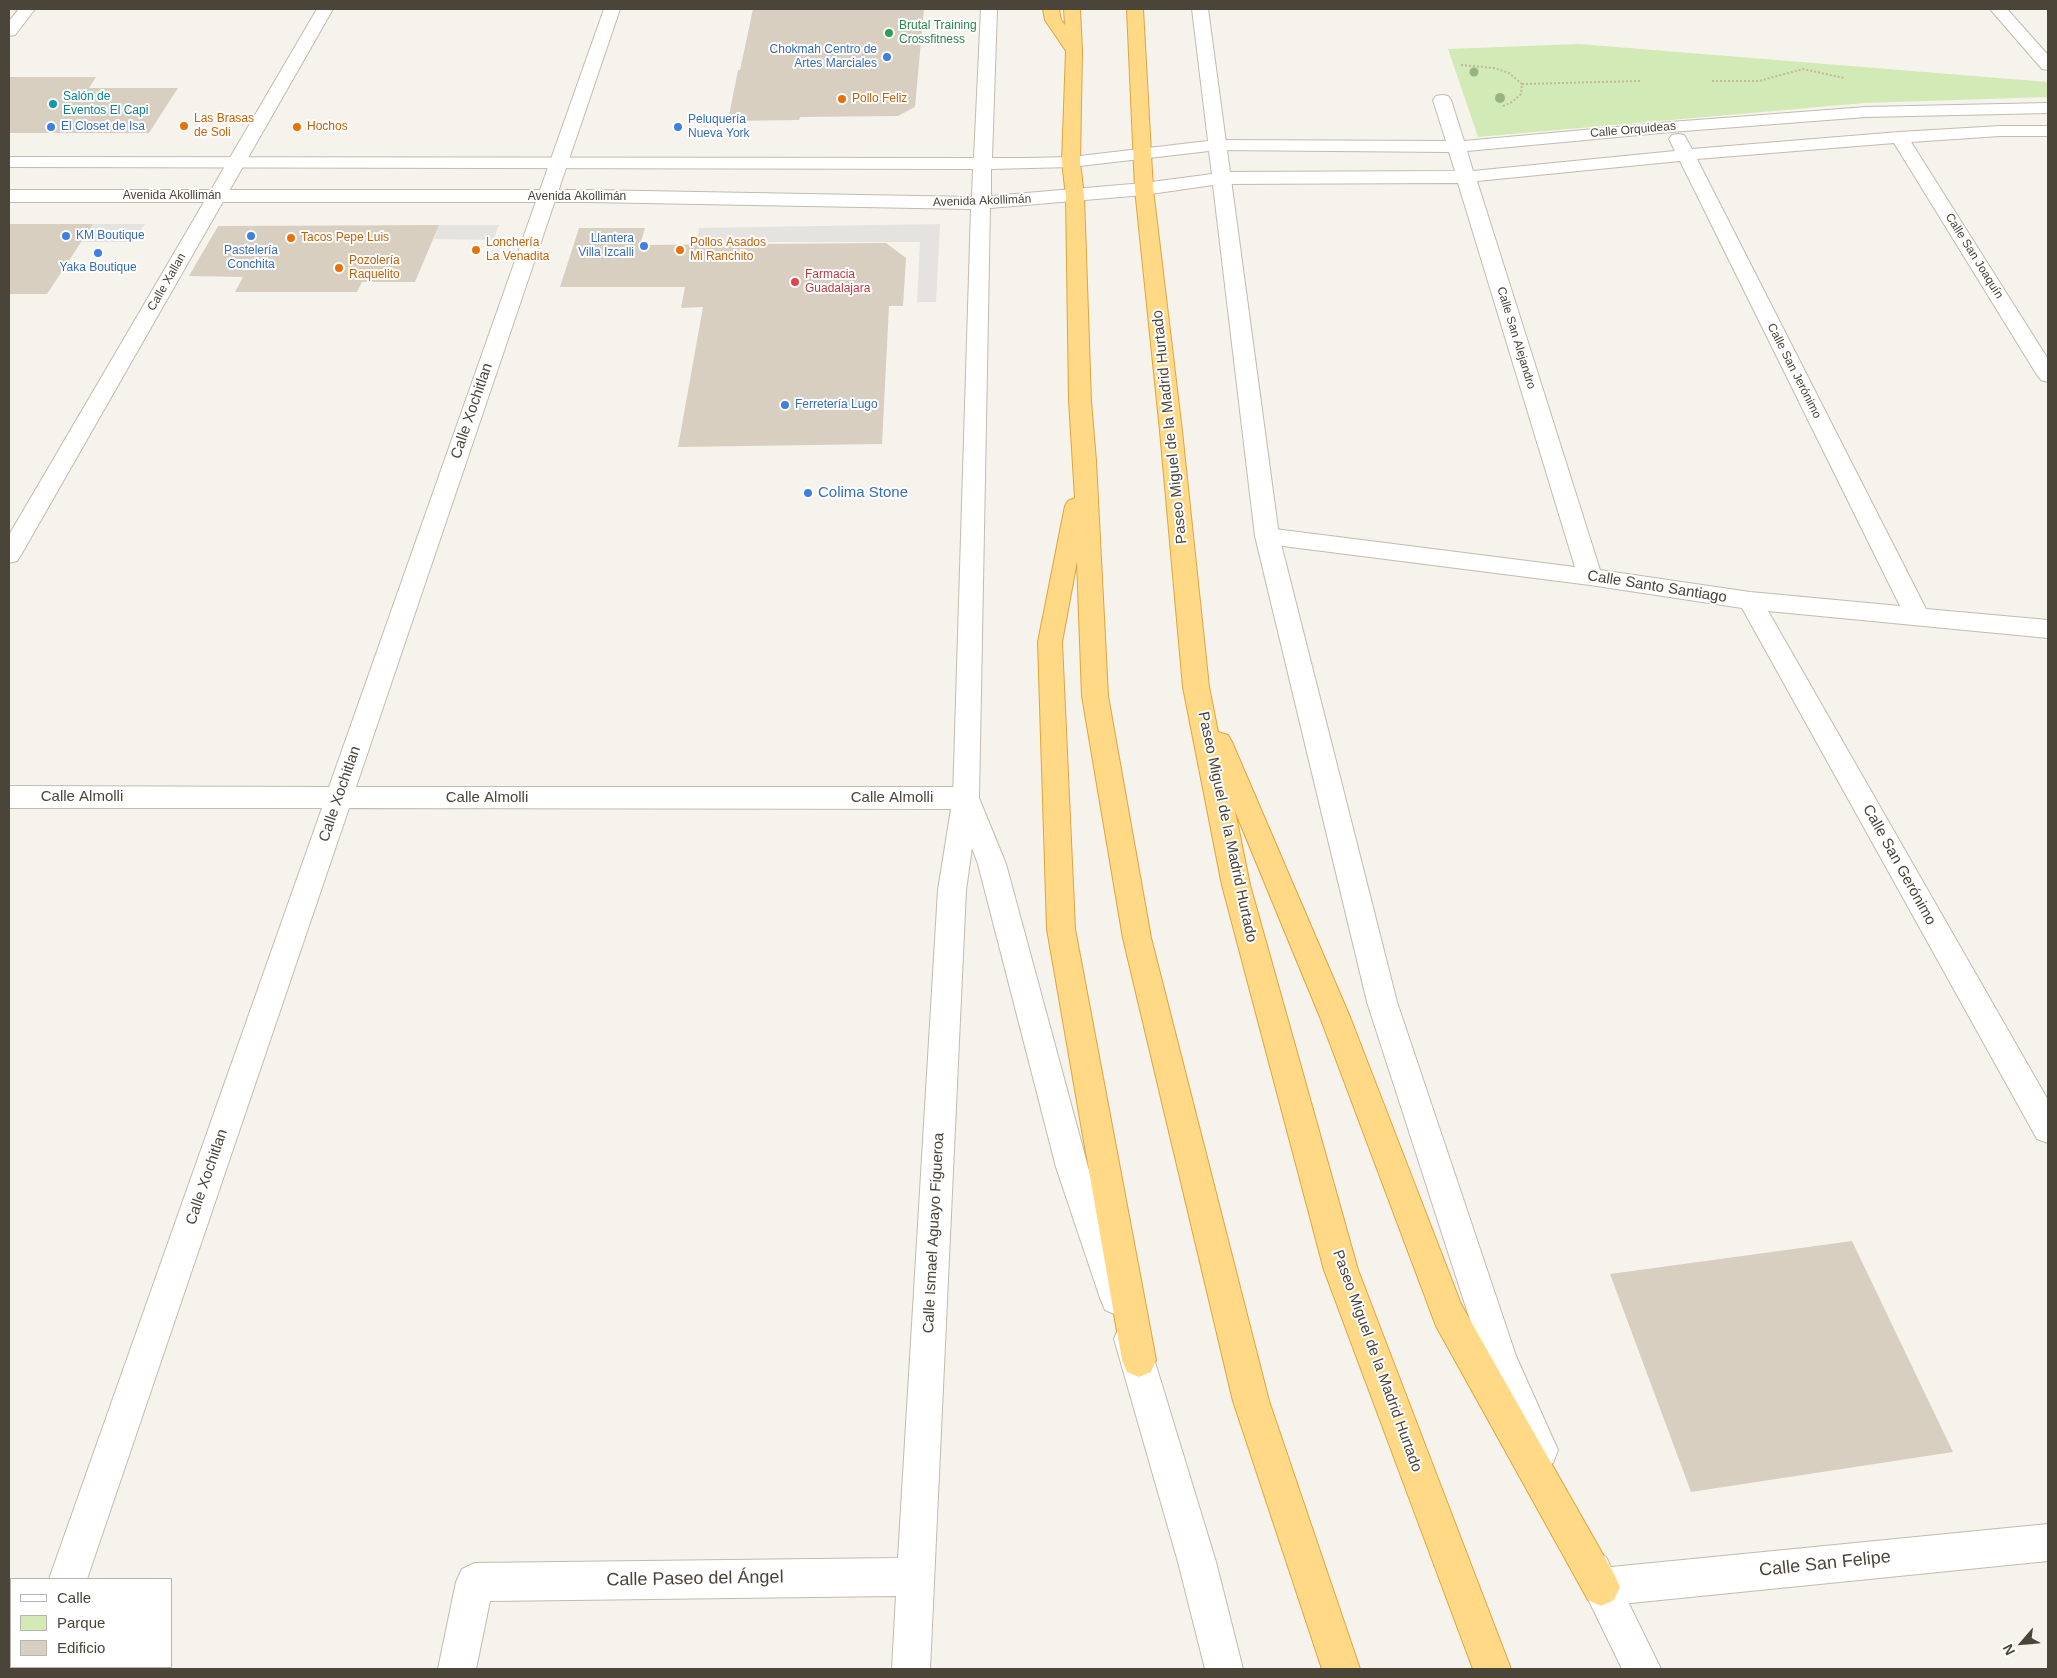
<!DOCTYPE html>
<html>
<head>
<meta charset="utf-8">
<style>
	body { margin:0 }
	#map { position:relative; width:2057px; height:1678px; overflow:hidden; background:#f6f3ec; font-family:Helvetica,sans-serif }
	canvas { display:block }
	.frame { position:absolute; inset:0; border:10px solid #4b4439; pointer-events:none }
	.legend { position:absolute; left:10px; top:1578px; width:162px; height:90px; box-sizing:border-box; background:#fff; border:1px solid #b7b4b0; margin:0; padding:6px 9px; list-style:none; font-size:15px; color:#4b4439 }
	.legend li { display:flex; align-items:center; gap:10px; height:25px }
	.legend b { width:25px; border:1px solid #b7b4b0 }
	.north { position:absolute; left:1997px; top:1618px; width:50px; height:50px; -webkit-text-stroke:4px #fff; paint-order:stroke; rotate:243deg; font-size:14px; font-weight:700; line-height:20px; text-align:center; color:#4b4439 }
	.north::after { content:''; display:block; margin:auto; width:18px; height:22px; background:#4b4439; clip-path:polygon(50% 0,100% 100%,50% 72%,0 100%) }
</style>
</head>
<body>
<div id="map">
<canvas width="2057" height="1678"></canvas>
<div class="frame"></div>
<ul class="legend">
<li><b style="height:6px;background:#fff"></b>Calle</li>
<li><b style="height:14px;background:#d2eab5"></b>Parque</li>
<li><b style="height:14px;background:#d8cfc1"></b>Edificio</li>
</ul>
<div class="north">N</div>
</div>
<script>
const g = document.querySelector('canvas').getContext('2d');
g.lineJoin = 'round';
function fillPath(path, color) { g.fillStyle = color; g.fill(path, 'evenodd'); }
const shape = rows => new Path2D(rows.map(r => 'M' + r).join(''));
function stroke(path, color, width, dash) { g.strokeStyle = color; g.lineWidth = width; g.lineCap = dash ? 'butt' : 'round'; g.setLineDash(dash || []); g.stroke(path); }
function drawText(font, color, halo, rows, align = 'center') {
  g.font = font + ' Helvetica,sans-serif'; g.lineWidth = 4; g.setLineDash([]); g.textBaseline = 'middle'; g.strokeStyle = halo; g.fillStyle = color; for (const [text, x, y, turn = 0] of rows) {
    g.save(); g.translate(x, y); g.rotate((+turn || 0) * Math.PI / 180); g.textAlign = isNaN(turn) ? turn : align; if (halo) g.strokeText(text, 0, 0); g.fillText(text, 0, 0); g.restore();
  }
}
const green = shape([
	[1579,44,2048,82,2048,97,1864,103,1478,137,1448,49]
]);
const parking = shape([
	[93,224,145,224,133,242,82,242],
	[940,224,936,302,917,302,920,242,696,242,699,228],
	[439,225,499,225,493,240,434,239]
]);
const building = shape([
	[753,9,924,9,915,107,898,116,800,117,799,120,728,121,738,70,740,70],
	[9,77,96,77,89,88,178,88,149,133,9,133],
	[9,224,93,224,47,294,9,294],
	[439,225,415,282,362,282,357,292,235,292,243,277,189,276,218,226],
	[579,228,645,228,640,245,886,243,906,258,903,306,889,306,882,444,678,447,703,307,681,308,685,287,560,287],
	[1852,1241,1953,1452,1691,1492,1610,1274]
]);
const path = shape([
	[1461,65,1494,68,1509,73,1522,84,1521,94,1512,102,1501,107],
	[1712,81,1759,81,1803,69,1844,78],
	[1522,84,1640,81]
]);
const minor = shape([
	[19,9,35,9,15,35,9,36,9,21,19,9],
	[317,9,333,9,21,555,17,561,9,563,9,535,317,9],
	[604,9,620,9,356,787,966,787,976,790,979,798,966,890,930,1669,892,1669,896,1596,490,1601,476,1669,438,1669,456,1582,462,1569,475,1563,898,1558,938,890,951,809,349,808,87,1579,49,1579,322,808,9,808,9,786,329,787,604,9],
	[1990,9,2007,9,2048,55,2048,70,2042,69,1990,9],
	[1442,95,1448,96,1451,100,1464,141,1671,122,1866,107,2048,103,2048,113,1866,117,1671,132,1467,151,1473,171,1675,151,1669,139,1672,135,1678,134,1684,135,1692,149,1899,132,2000,126,2048,126,2048,136,2000,136,1911,142,2048,359,2048,382,2041,380,2037,375,1894,143,1697,159,1926,609,2048,620,2048,638,1768,611,2048,1100,2048,1143,2037,1139,1742,608,1590,585,1267,544,1259,542,1255,536,1259,530,1267,528,1575,567,1458,183,1220,184,1213,182,1211,178,1213,174,1220,172,1455,171,1449,152,1217,150,1211,149,1208,145,1211,141,1217,140,1446,141,1433,100,1436,96,1442,95],
	[1680,161,1900,606,1750,592,1600,570,1477,181,1680,161],
	[2048,1524,2048,1561,1601,1606,1588,1600,1582,1587,1588,1574,1601,1568,2048,1524],
	[18,1667,56,1667,56,1669,18,1669,18,1667]
]);
const tertiary = shape([
	[981,9,997,9,992,158,1027,158,1071,157,1208,141,1192,9,1208,9,1279,536,1397,1002,1516,1356,1558,1450,1553,1463,1540,1468,1527,1463,1483,1360,1367,1002,1255,536,1213,185,1144,195,990,208,979,798,1006,864,1088,1167,1134,1298,1129,1310,1117,1315,1105,1310,1100,1298,1056,1167,978,864,953,798,971,209,588,202,9,202,9,190,588,190,972,197,973,169,9,167,9,157,974,158,981,9],
	[1209,151,1212,174,1144,183,991,196,991,169,1071,167,1209,151],
	[1131,1322,1143,1327,1148,1339,1216,1562,1243,1669,1205,1669,1178,1562,1114,1339,1119,1327,1131,1322],
	[1593,1551,1606,1557,1661,1669,1622,1669,1574,1570,1580,1557,1593,1551]
]);
const trunk = shape([
	[1043,9,1059,9,1061,20,1065,25,1064,9,1080,9,1082,51,1080,162,1084,196,1091,401,1096,461,1108,696,1151,938,1269,1401,1360,1669,1322,1669,1233,1401,1123,938,1082,696,1077,561,1062,642,1075,929,1156,1360,1151,1372,1139,1377,1127,1372,1122,1360,1047,929,1038,642,1065,506,1068,501,1075,498,1069,401,1066,196,1062,162,1066,51,1045,20,1043,9],
	[1127,9,1143,9,1153,189,1182,431,1209,687,1218,732,1228,735,1232,742,1350,1017,1461,1304,1614,1574,1620,1587,1614,1600,1601,1606,1588,1600,1436,1326,1320,1017,1235,811,1250,885,1358,1270,1511,1669,1473,1669,1324,1270,1222,885,1183,687,1160,431,1135,189,1127,9]
]);
const trees = [
	[1474,72,4.5],
	[1500,98,5]
];
const markers = [
	[889,33,5,"#2e9e5b"],
	[887,57,5,"#3f7fe0"],
	[842,99,5,"#e8710a"],
	[53,104,5,"#0f9aa8"],
	[184,126,5,"#e8710a"],
	[51,127,5,"#3f7fe0"],
	[297,127,5,"#e8710a"],
	[678,127,5,"#3f7fe0"],
	[66,236,5,"#3f7fe0"],
	[251,236,5,"#3f7fe0"],
	[291,238,5,"#e8710a"],
	[644,246,5,"#3f7fe0"],
	[476,250,5,"#e8710a"],
	[680,250,5,"#e8710a"],
	[98,253,5,"#3f7fe0"],
	[339,268,5,"#e8710a"],
	[795,282,5,"#e0444e"],
	[785,405,5,"#3f7fe0"],
	[808,493,5,"#3f7fe0"]
];
const farLeisurenames = [
	["Brutal Training",899,26],
	["Crossfitness",899,40]
];
const farShopnames = [
	["Chokmah Centro de",877,50,"right"],
	["Artes Marciales",877,64,"right"],
	["Peluquería",688,120],
	["Nueva York",688,134],
	["El Closet de Isa",61,127],
	["KM Boutique",76,236],
	["Llantera",634,239,"right"],
	["Villa Izcalli",634,253,"right"],
	["Pastelería",251,251,"center"],
	["Conchita",251,265,"center"],
	["Yaka Boutique",98,268,"center"],
	["Ferretería Lugo",795,405]
];
const farCulturenames = [
	["Salón de",63,97],
	["Eventos El Capi",63,111]
];
const farFoodnames = [
	["Pollo Feliz",852,99],
	["Las Brasas",194,119],
	["de Soli",194,133],
	["Hochos",307,127],
	["Tacos Pepe Luis",301,238],
	["Lonchería",486,243],
	["La Venadita",486,257],
	["Pollos Asados",690,243],
	["Mi Ranchito",690,257],
	["Pozolería",349,261],
	["Raquelito",349,275]
];
const farStreetnames = [
	["Calle Orquideas",1633,130,-5],
	["Avenida Akollimán",172,196],
	["Avenida Akollimán",577,197],
	["Avenida Akollimán",982,201,-2],
	["Calle San Joaquín",1974,256,58],
	["Calle Xallan",167,282,-60],
	["Calle San Alejandro",1516,338,73],
	["Calle San Jerónimo",1794,371,63]
];
const farHealthnames = [
	["Farmacia",805,275],
	["Guadalajara",805,289]
];
const streetNames = [
	["Calle Xochitlan",472,411,-71],
	["Paseo Miguel de la Madrid Hurtado",1170,427,-96],
	["Calle Santo Santiago",1657,587,9],
	["Calle Xochitlan",340,794,-71],
	["Calle Almolli",82,797],
	["Calle Almolli",487,798],
	["Calle Almolli",892,798],
	["Paseo Miguel de la Madrid Hurtado",1227,827,78],
	["Calle San Gerónimo",1899,865,61],
	["Calle Xochitlan",207,1177,-71],
	["Calle Ismael Aguayo Figueroa",934,1233,-87],
	["Paseo Miguel de la Madrid Hurtado",1377,1361,70]
];
const shopNames = [
	["Colima Stone",818,493]
];
const nearStreetnames = [
	["Calle San Felipe",1825,1564,-6],
	["Calle Paseo del Ángel",695,1579,-1]
];
fillPath(green, '#d2eab5');
fillPath(parking, '#e5e3e0');
fillPath(building, '#d8cfc1');
stroke(minor, '#c2bbae', 2);
stroke(tertiary, '#c2bbae', 2);
stroke(trunk, '#e0a43c', 2);
stroke(path, '#c4b79f', 2, [2, 2]);
fillPath(minor, '#fff');
fillPath(tertiary, '#fff');
fillPath(trunk, '#ffd985');
g.fillStyle = '#97b381';
for (const [x, y, r] of trees) { g.beginPath(); g.arc(x, y, r, 0, 2 * Math.PI); g.fill(); }
for (const [x, y, r, color] of markers) { const dot = new Path2D(); dot.arc(x, y, r, 0, 2 * Math.PI); g.fillStyle = color; g.fill(dot); stroke(dot, '#fff', 2); }
drawText('12px', '#27864d', '#fff', farLeisurenames, 'left');
drawText('12px', '#366cbe', '#fff', farShopnames, 'left');
drawText('12px', '#0d838f', '#fff', farCulturenames, 'left');
drawText('12px', '#c56008', '#fff', farFoodnames, 'left');
drawText('12px', '#4b4439', '#fff', farStreetnames);
drawText('12px', '#be3a42', '#fff', farHealthnames, 'left');
drawText('15px', '#4b4439', '#fff', streetNames);
drawText('15px', '#366cbe', '#fff', shopNames, 'left');
drawText('18px', '#4b4439', '#fff', nearStreetnames);
</script>
</body>
</html>
